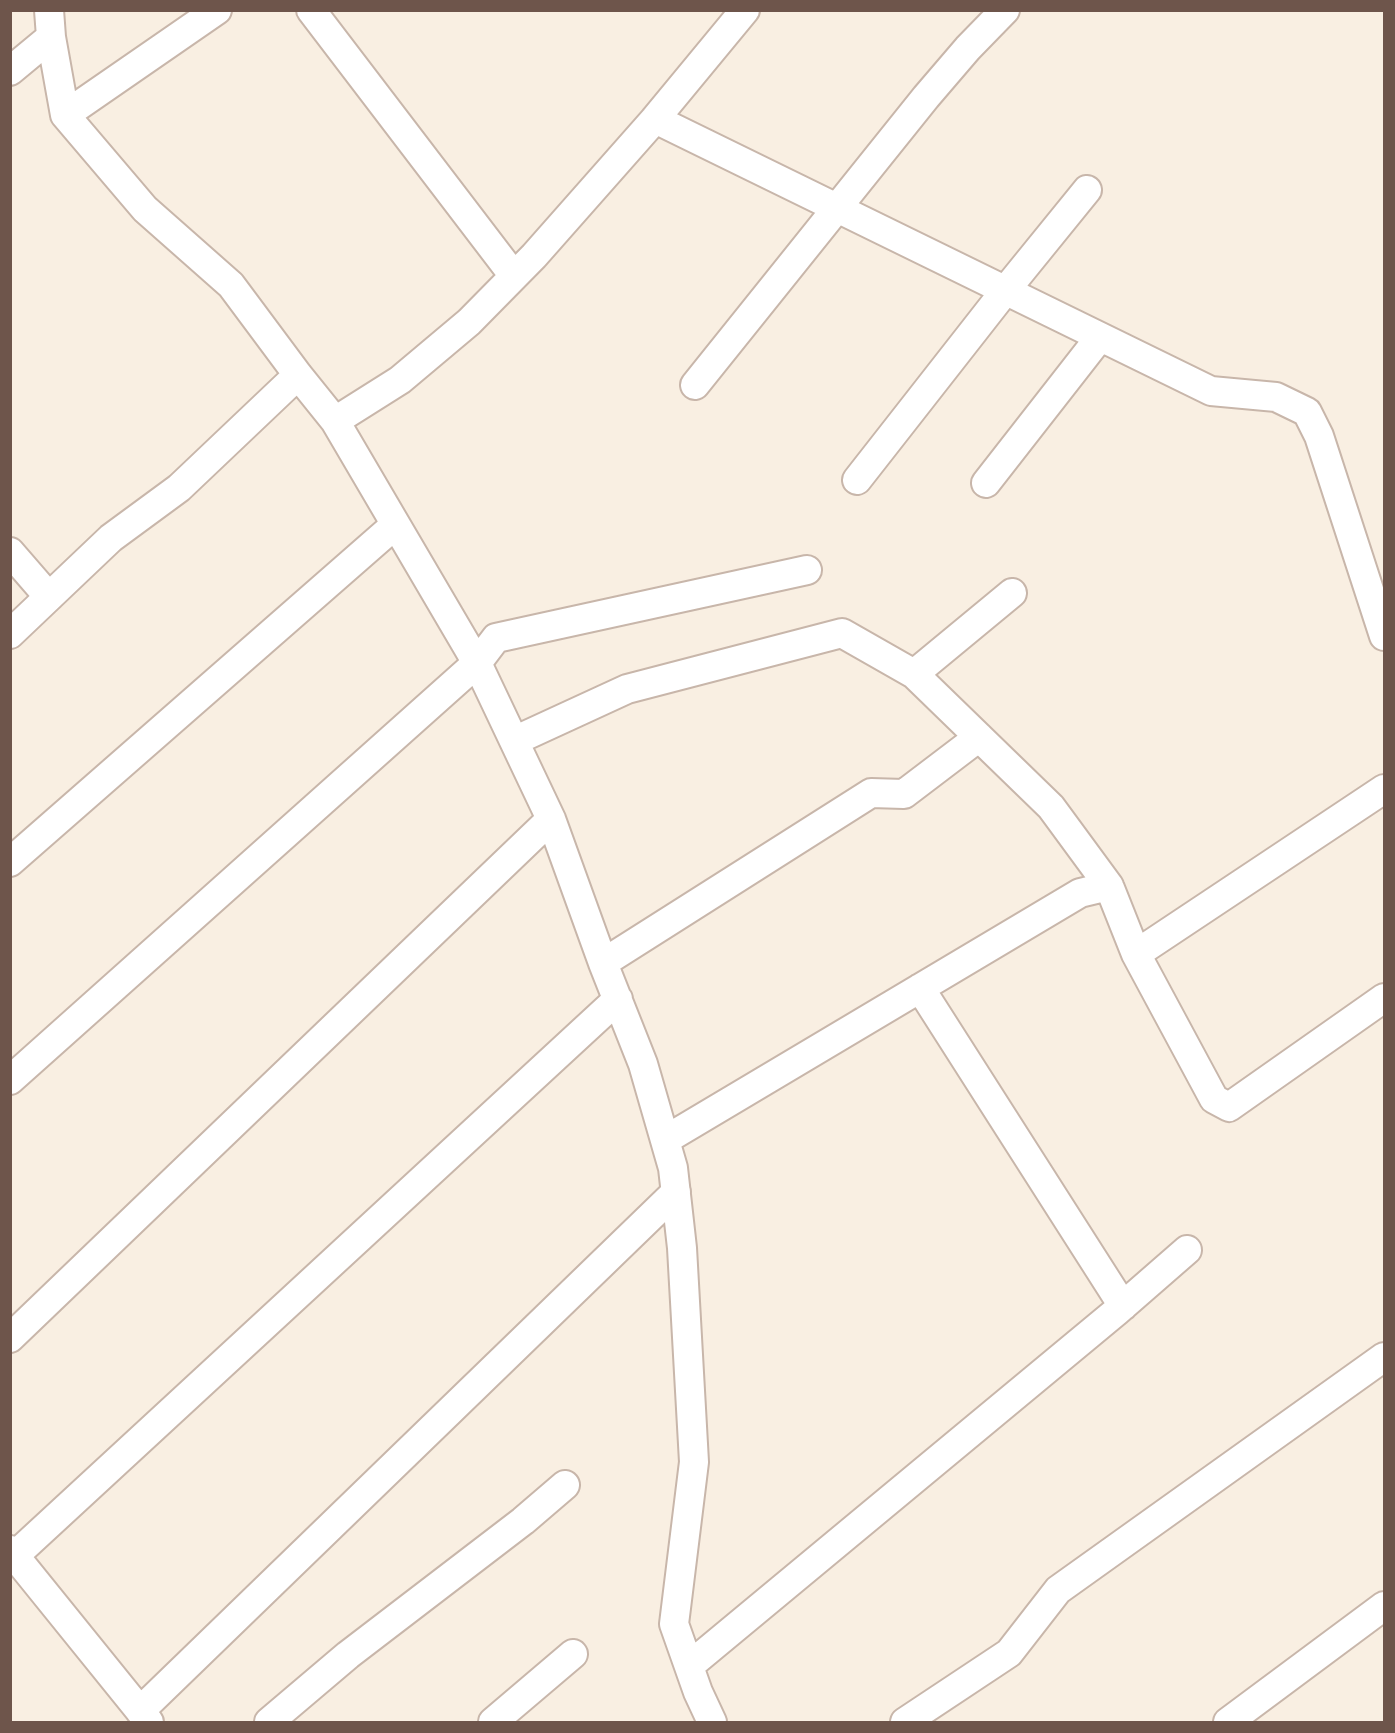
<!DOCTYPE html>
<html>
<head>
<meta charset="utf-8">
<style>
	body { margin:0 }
	#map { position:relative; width:1395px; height:1733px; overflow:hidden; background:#f9efe2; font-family:Helvetica,sans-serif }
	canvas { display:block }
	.frame { position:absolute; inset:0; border:12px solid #6e554b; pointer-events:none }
</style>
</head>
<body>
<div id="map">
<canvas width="1395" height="1733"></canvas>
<div class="frame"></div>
</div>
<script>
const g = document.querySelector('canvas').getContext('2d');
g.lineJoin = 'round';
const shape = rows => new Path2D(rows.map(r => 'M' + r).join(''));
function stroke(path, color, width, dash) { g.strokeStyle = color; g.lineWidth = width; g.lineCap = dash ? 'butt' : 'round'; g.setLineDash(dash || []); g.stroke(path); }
const minor = shape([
	[49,10,51,37,65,115,145,209,231,285,298,375,335,421,477,663,551,819,603,963,643,1064,673,1168,682,1248,694,1462,674,1624,698,1692,712,1722],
	[311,10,514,276],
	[10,71,51,37],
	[65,115,217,10],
	[655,119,1211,391,1276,397,1307,412,1319,436,1384,636],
	[695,385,926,97,968,48,1005,10],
	[335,421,400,380,469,322,534,256,655,119,745,10],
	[857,480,1005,291,1087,190],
	[986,483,1100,337],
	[10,552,49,597],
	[10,634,111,538,179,488,298,375],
	[914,674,1012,593],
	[514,741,627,689,842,633,914,674,1051,807,1109,886],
	[10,862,395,525],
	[1136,954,1384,789],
	[603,963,871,793,904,794,979,737],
	[920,988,1123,1306],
	[10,1080,477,663,496,638,807,570],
	[665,1140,1080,893,1109,886,1136,954,1214,1099,1229,1107,1384,998],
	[10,1338,551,819],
	[10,1550,149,1722],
	[10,1560,618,999],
	[689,1666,1117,1311,1187,1250],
	[140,1711,676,1192],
	[269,1722,348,1655,523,1521,565,1485],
	[493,1722,573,1654],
	[905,1722,1009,1653,1058,1590,1384,1357],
	[1228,1722,1384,1606]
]);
stroke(minor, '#c8b6aa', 32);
stroke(minor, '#fff', 28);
</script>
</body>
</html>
